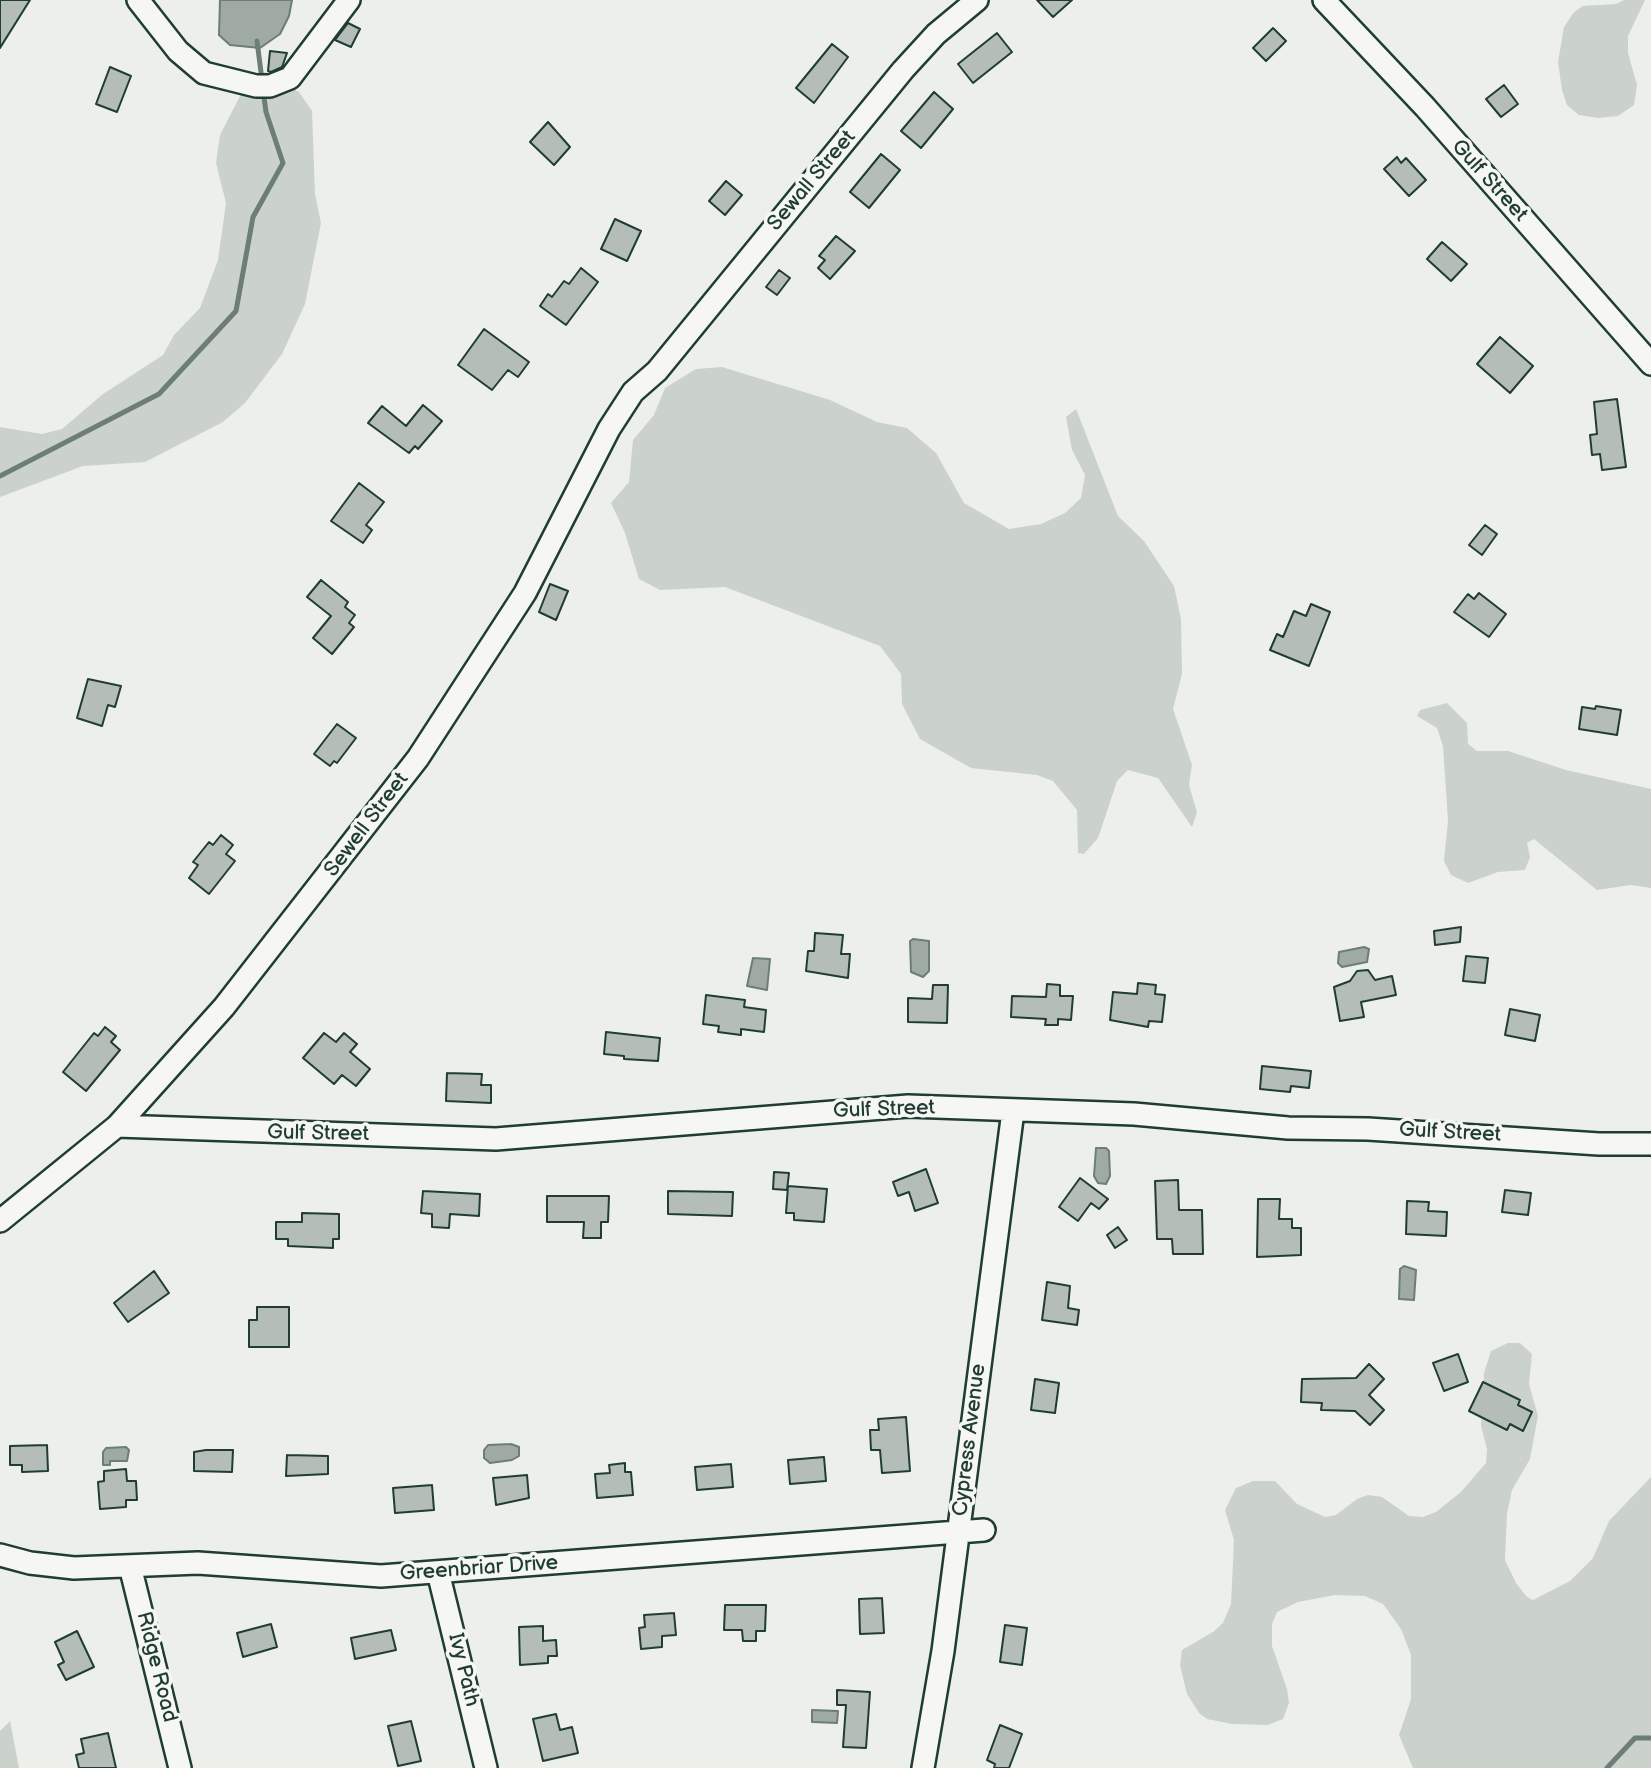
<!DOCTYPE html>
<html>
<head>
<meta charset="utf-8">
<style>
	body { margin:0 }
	canvas { display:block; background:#edefea }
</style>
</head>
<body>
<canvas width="1651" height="1768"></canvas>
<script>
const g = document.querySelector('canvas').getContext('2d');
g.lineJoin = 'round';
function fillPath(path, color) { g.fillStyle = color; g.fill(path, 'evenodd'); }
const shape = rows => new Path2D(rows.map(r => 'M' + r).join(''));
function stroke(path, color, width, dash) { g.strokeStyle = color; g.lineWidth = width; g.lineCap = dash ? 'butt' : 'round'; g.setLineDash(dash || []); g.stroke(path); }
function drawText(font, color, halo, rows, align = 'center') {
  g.font = font + ' "Balsamiq Sans",sans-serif'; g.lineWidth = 7; g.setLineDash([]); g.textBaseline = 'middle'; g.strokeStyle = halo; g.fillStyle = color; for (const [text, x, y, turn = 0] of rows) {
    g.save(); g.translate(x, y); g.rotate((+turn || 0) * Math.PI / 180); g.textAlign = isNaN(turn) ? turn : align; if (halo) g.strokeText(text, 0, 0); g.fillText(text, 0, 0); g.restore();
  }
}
const green = shape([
	[1624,0,1645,0,1628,36,1628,53,1637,85,1634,105,1618,116,1598,118,1579,115,1567,105,1562,90,1558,62,1564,27,1574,12,1583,6,1616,4],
	[266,72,299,92,312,111,315,194,321,223,305,304,282,354,245,403,223,422,145,462,83,466,0,497,0,427,42,434,62,429,103,394,163,355,174,335,200,308,218,260,226,203,216,163,220,135,240,96,245,77],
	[722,367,830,400,877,422,907,428,936,453,964,503,1009,529,1041,524,1065,513,1081,498,1085,475,1072,450,1066,417,1076,409,1118,516,1144,541,1174,586,1181,619,1182,674,1173,709,1192,765,1189,785,1197,812,1192,827,1158,778,1128,770,1117,781,1098,838,1084,854,1078,853,1077,810,1053,781,1037,775,971,768,920,739,902,704,901,674,880,646,725,587,660,590,639,579,625,533,611,503,629,482,633,440,654,415,665,388,696,369],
	[1447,703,1467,723,1468,744,1477,751,1508,751,1566,770,1651,789,1651,888,1631,885,1597,890,1534,839,1527,843,1530,857,1525,870,1498,872,1468,883,1451,875,1444,861,1448,821,1443,746,1437,728,1417,716,1420,710],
	[1508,1343,1520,1343,1532,1354,1529,1384,1538,1416,1530,1459,1512,1490,1507,1514,1505,1560,1516,1583,1527,1597,1533,1600,1570,1581,1593,1558,1609,1521,1651,1477,1651,1768,1413,1768,1399,1735,1411,1699,1411,1655,1401,1629,1383,1604,1365,1596,1335,1595,1298,1602,1277,1612,1272,1624,1272,1646,1287,1689,1289,1703,1283,1719,1268,1725,1232,1724,1207,1719,1199,1713,1187,1694,1180,1665,1182,1650,1213,1632,1223,1623,1231,1604,1234,1540,1225,1510,1236,1488,1253,1481,1275,1481,1297,1504,1325,1517,1336,1515,1357,1499,1368,1495,1382,1497,1409,1516,1423,1517,1436,1512,1461,1492,1486,1463,1487,1449,1481,1426,1484,1373,1491,1351],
	[10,1721,19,1768,0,1768,0,1731]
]);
const water = shape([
	[220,0,292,0,289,16,280,34,260,48,230,45,219,35,220,0],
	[913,939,929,941,929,971,923,977,911,972,910,941,913,939],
	[1364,947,1369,949,1367,962,1342,967,1338,963,1339,952,1364,947],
	[753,958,770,959,767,990,747,986,753,958],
	[1096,1148,1106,1148,1109,1151,1110,1176,1106,1184,1098,1183,1094,1176,1096,1148],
	[1404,1266,1416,1270,1414,1300,1399,1299,1400,1269,1404,1266],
	[511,1444,519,1447,519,1456,512,1460,490,1463,484,1458,484,1450,488,1445,511,1444],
	[126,1447,129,1450,127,1461,110,1461,110,1465,103,1465,103,1452,106,1448,126,1447],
	[812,1710,838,1711,837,1723,812,1722,812,1710]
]);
const stream = shape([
	[257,41,262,80],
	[0,476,159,394,236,311,253,217,283,163,266,112,263,90],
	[1607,1768,1635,1738,1651,1738]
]);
const building = shape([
	[0,0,30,0,0,48,0,0],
	[1037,0,1072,0,1053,17,1037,0],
	[348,23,360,29,351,47,335,40,348,23],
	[1273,28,1286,41,1266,61,1253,48,1273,28],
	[997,33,1012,52,973,83,958,64,997,33],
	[832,44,848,57,814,103,796,88,832,44],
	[270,51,287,53,282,67,271,72,268,71,270,51],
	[110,67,131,76,117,112,96,104,110,67],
	[1504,85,1518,104,1501,117,1486,99,1504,85],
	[934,92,953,109,921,148,901,131,934,92],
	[548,122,570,147,554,165,530,142,548,122],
	[881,154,900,170,869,208,850,192,881,154],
	[1397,157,1401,163,1406,158,1426,180,1409,196,1384,169,1397,157],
	[726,181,742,195,725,215,709,201,726,181],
	[615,219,641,231,627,261,601,249,615,219],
	[836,236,855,251,830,279,818,268,825,260,819,256,836,236],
	[1442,242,1467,264,1451,281,1427,259,1442,242],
	[581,268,598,282,566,325,540,306,548,294,552,297,564,281,569,284,581,268],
	[779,270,790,278,777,295,766,287,779,270],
	[484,329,529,362,518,377,508,370,492,390,458,365,484,329],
	[1500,337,1533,366,1510,393,1477,364,1500,337],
	[1617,399,1626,467,1602,470,1600,454,1592,455,1590,435,1597,434,1594,402,1617,399],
	[423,405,442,421,418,449,415,446,409,453,368,423,382,406,406,426,423,405],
	[359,483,384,502,366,525,372,530,363,543,331,521,359,483],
	[1485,525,1497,534,1482,555,1469,545,1485,525],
	[321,580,348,602,345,607,355,615,349,623,354,627,332,654,313,638,331,616,307,597,321,580],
	[550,584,568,591,556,620,539,612,550,584],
	[1479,593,1506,614,1489,637,1454,612,1468,594,1474,599,1479,593],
	[1311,604,1330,612,1309,666,1270,650,1277,634,1283,637,1294,611,1306,616,1311,604],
	[88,679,121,686,115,707,108,705,102,726,77,718,88,679],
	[1596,706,1621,710,1617,735,1579,729,1582,707,1595,709,1596,706],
	[337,724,356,738,337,763,334,761,330,766,314,754,337,724],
	[221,835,233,845,226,854,235,861,209,894,189,878,198,865,193,862,209,842,213,845,221,835],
	[1461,927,1460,942,1435,945,1434,931,1461,927],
	[815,933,843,935,841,954,850,954,848,978,806,971,808,951,814,951,815,933],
	[1466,956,1488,958,1485,983,1463,981,1466,956],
	[1368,970,1375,980,1392,976,1396,995,1361,1002,1364,1017,1340,1021,1334,987,1350,981,1357,971,1368,970],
	[1138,983,1156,985,1155,994,1165,995,1162,1022,1149,1021,1148,1027,1110,1020,1113,992,1137,994,1138,983],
	[1047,984,1060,985,1060,996,1073,996,1071,1020,1058,1019,1058,1025,1045,1025,1046,1019,1011,1017,1012,996,1046,997,1047,984],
	[933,985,948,985,947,1023,908,1022,908,998,932,999,933,985],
	[706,995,745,1000,744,1007,766,1010,764,1032,741,1029,741,1035,718,1032,719,1026,703,1024,706,995],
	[1510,1009,1540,1015,1535,1041,1505,1035,1510,1009],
	[105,1027,116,1036,111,1042,120,1050,86,1091,63,1072,94,1033,98,1036,105,1027],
	[606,1032,660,1038,658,1061,624,1059,624,1056,604,1054,606,1032],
	[324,1033,336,1042,344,1033,357,1044,350,1052,370,1069,356,1086,342,1075,334,1084,303,1058,324,1033],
	[1262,1066,1311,1071,1309,1088,1291,1086,1290,1092,1260,1089,1262,1066],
	[447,1073,482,1074,481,1085,491,1085,491,1103,446,1101,447,1073],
	[926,1169,938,1203,915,1211,909,1192,898,1196,893,1182,926,1169],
	[774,1172,789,1173,787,1190,773,1189,774,1172],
	[1080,1178,1108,1199,1099,1209,1091,1203,1078,1221,1059,1207,1080,1178],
	[1178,1180,1179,1210,1202,1210,1203,1254,1173,1254,1172,1239,1157,1239,1155,1181,1178,1180],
	[788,1186,827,1189,824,1222,794,1220,794,1213,786,1213,788,1186],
	[1505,1190,1531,1193,1528,1215,1502,1212,1505,1190],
	[423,1191,480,1194,479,1216,450,1214,449,1228,432,1227,432,1214,421,1213,423,1191],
	[668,1191,733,1192,732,1216,668,1214,668,1191],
	[547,1196,609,1196,608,1222,601,1222,601,1238,583,1238,584,1222,547,1222,547,1196],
	[1258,1199,1280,1199,1279,1219,1292,1219,1292,1228,1301,1228,1301,1255,1257,1257,1258,1199],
	[1407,1201,1429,1202,1428,1211,1447,1212,1446,1236,1406,1234,1407,1201],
	[302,1213,339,1214,339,1239,333,1239,333,1248,288,1246,288,1239,276,1239,276,1222,302,1222,302,1213],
	[1118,1227,1127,1240,1115,1248,1107,1235,1118,1227],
	[154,1271,169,1293,128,1322,114,1303,154,1271],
	[1047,1282,1070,1286,1068,1308,1079,1310,1077,1325,1042,1320,1047,1282],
	[257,1307,289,1307,289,1347,249,1347,249,1320,257,1320,257,1307],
	[1458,1354,1468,1382,1444,1391,1433,1363,1458,1354],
	[1369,1364,1384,1379,1369,1395,1384,1410,1370,1425,1355,1411,1321,1410,1322,1403,1301,1402,1302,1379,1356,1378,1369,1364],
	[1035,1379,1059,1383,1055,1413,1031,1410,1035,1379],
	[1483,1382,1520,1400,1518,1405,1532,1412,1523,1431,1510,1424,1507,1430,1469,1411,1483,1382],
	[906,1417,910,1471,882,1473,880,1450,871,1450,870,1430,879,1430,878,1419,906,1417],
	[47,1445,48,1471,22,1472,22,1465,10,1465,10,1446,47,1445],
	[206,1450,233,1450,232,1472,194,1471,194,1452,206,1450],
	[287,1455,328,1456,328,1474,286,1476,287,1455],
	[824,1457,826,1481,790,1484,788,1460,824,1457],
	[625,1463,625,1472,631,1472,633,1495,597,1498,595,1474,610,1473,609,1465,625,1463],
	[731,1464,733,1487,697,1490,695,1467,731,1464],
	[126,1469,127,1481,136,1481,137,1500,126,1500,126,1507,100,1509,98,1482,104,1481,104,1471,126,1469],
	[527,1475,529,1498,496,1505,493,1478,527,1475],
	[432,1485,434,1510,395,1513,393,1488,432,1485],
	[882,1598,884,1633,860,1634,859,1599,882,1598],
	[725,1605,766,1605,765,1631,756,1631,756,1641,743,1641,742,1630,724,1630,725,1605],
	[674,1613,676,1635,662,1636,662,1647,641,1649,639,1628,645,1627,644,1615,674,1613],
	[271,1624,277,1647,243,1657,237,1633,271,1624],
	[1005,1625,1027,1628,1022,1665,1000,1662,1005,1625],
	[543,1626,543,1641,556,1640,557,1656,548,1656,548,1663,520,1665,519,1627,543,1626],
	[391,1630,396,1650,355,1659,351,1638,391,1630],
	[77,1631,94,1667,66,1680,58,1665,64,1662,55,1642,77,1631],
	[837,1690,870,1692,866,1748,843,1747,846,1705,837,1705,837,1690],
	[556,1714,560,1730,572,1727,578,1753,543,1761,533,1719,556,1714],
	[411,1721,421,1761,398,1766,388,1726,411,1721],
	[1000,1725,1022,1734,1009,1768,994,1768,995,1764,987,1760,1000,1725],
	[108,1733,116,1768,79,1768,76,1755,84,1753,81,1739,108,1733]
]);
const street = shape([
	[138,0,178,51,204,73,256,86,270,86,290,78,349,0],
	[1324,0,1425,107,1651,364],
	[117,1126,496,1139,908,1106,1134,1114,1288,1128,1368,1129,1599,1144,1651,1144],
	[0,1221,117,1126,224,1007,418,758,525,593,609,429,633,392,657,371,903,70,936,34,977,0],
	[0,1555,30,1563,74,1568,198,1563,381,1576,984,1530],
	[130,1566,180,1768],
	[438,1572,486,1768],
	[923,1768,943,1651,1013,1111]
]);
const streetNames = [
	["Sewall Street",812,181,-50],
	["Gulf Street",1489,181,48],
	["Sewell Street",367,825,-53],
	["Gulf Street",884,1110,-2],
	["Gulf Street",1450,1133,3],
	["Gulf Street",318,1134,1],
	["Cypress Avenue",970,1440,-83],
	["Greenbriar Drive",479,1569,-4],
	["Ridge Road",156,1667,76],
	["Ivy Path",463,1670,76]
];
fillPath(green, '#cbd2cc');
fillPath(water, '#9faaa4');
stroke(water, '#6c7e77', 2);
stroke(stream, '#6c7e77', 5);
fillPath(building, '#b4bdb8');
stroke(building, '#1f3d34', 2);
stroke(street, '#1f3d34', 26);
stroke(street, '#f6f6f2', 21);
drawText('21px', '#1f3d34', '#f6f6f2', streetNames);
</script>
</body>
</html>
